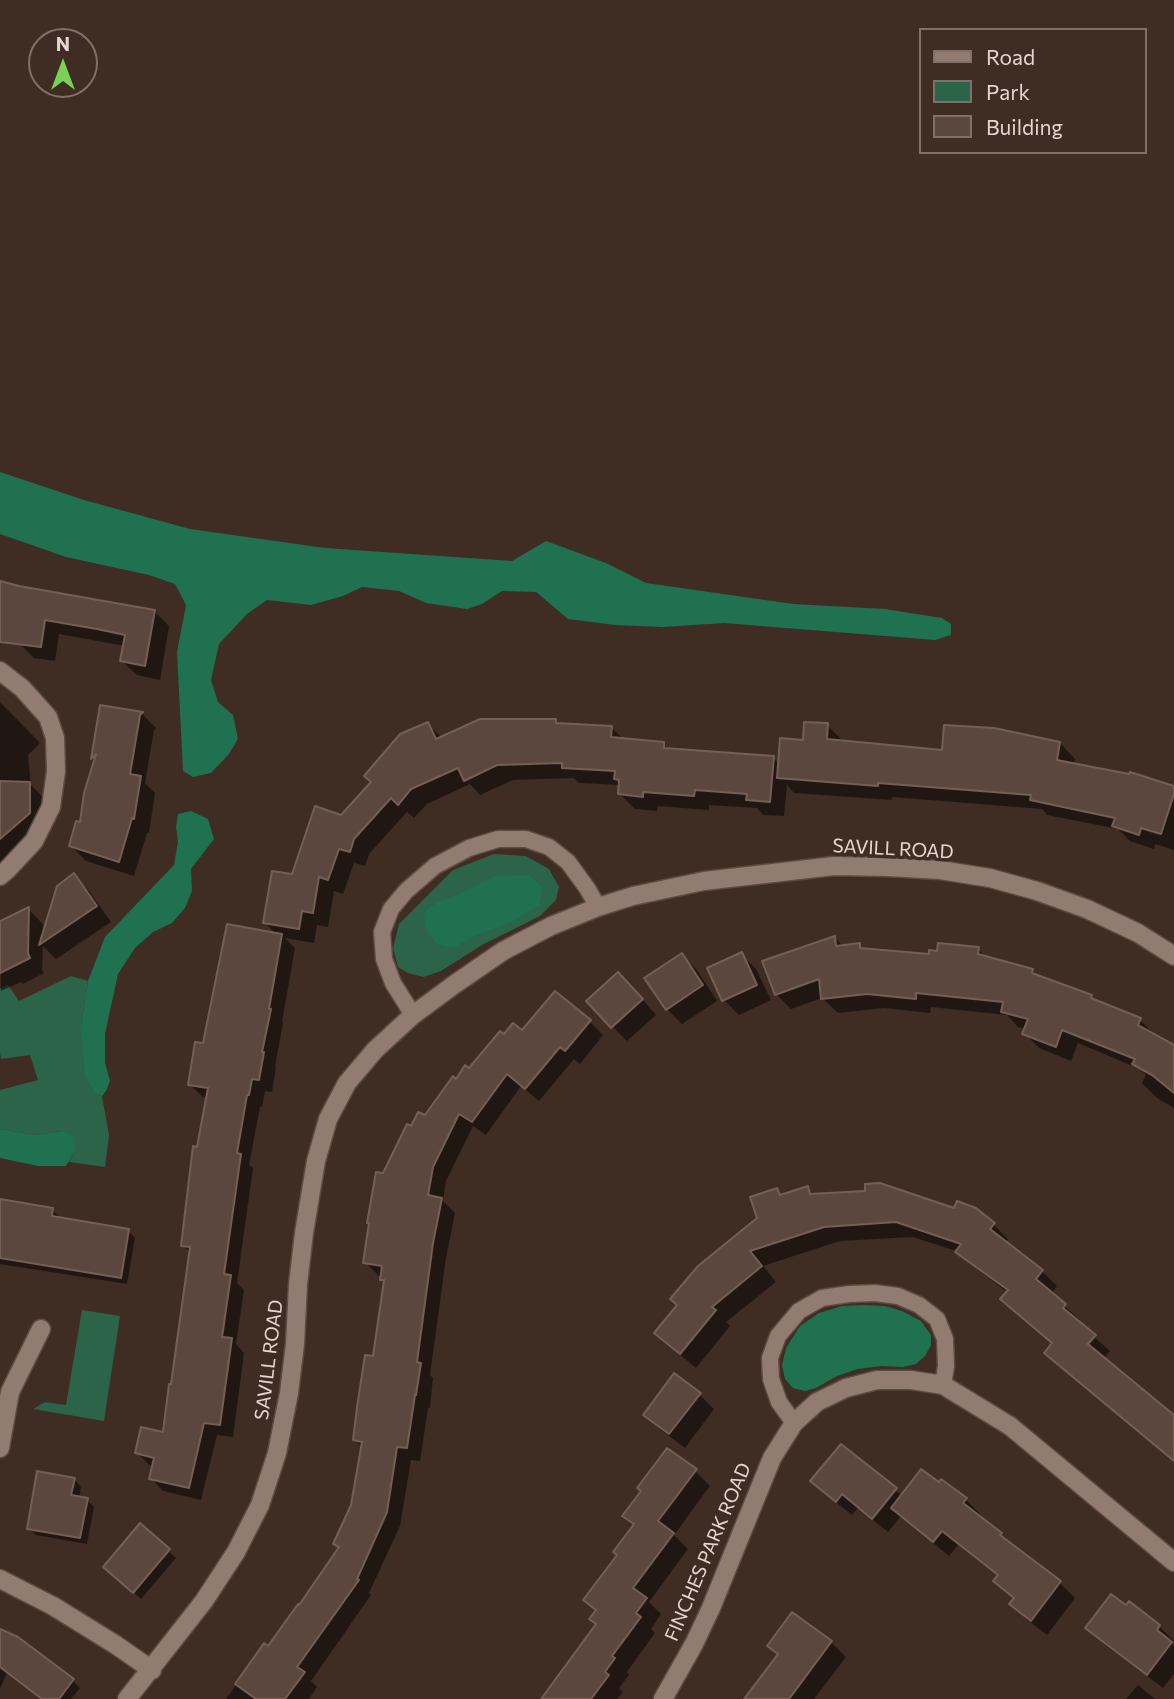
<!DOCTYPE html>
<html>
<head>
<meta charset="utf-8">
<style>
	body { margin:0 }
	#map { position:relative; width:1174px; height:1699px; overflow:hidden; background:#3f2c23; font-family:Commissioner,sans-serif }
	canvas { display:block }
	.legend { position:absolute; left:919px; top:28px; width:228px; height:126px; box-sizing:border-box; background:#3f2c23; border:2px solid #817069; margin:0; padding:9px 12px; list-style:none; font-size:21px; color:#e4d7d1 }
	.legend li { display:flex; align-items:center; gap:14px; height:35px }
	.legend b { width:35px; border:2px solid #817069 }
	.north { position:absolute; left:28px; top:28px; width:70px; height:70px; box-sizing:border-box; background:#3f2c23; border:2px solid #817069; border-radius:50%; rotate:0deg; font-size:19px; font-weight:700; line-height:28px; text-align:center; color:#e4d7d1 }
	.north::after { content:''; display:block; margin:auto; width:24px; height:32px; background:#7ad156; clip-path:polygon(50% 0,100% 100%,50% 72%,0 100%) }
</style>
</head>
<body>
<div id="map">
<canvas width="1174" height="1699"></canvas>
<ul class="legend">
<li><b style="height:9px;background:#927b71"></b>Road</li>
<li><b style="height:19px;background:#2c6449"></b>Park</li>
<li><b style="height:19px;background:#5c473e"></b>Building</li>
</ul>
<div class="north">N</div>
</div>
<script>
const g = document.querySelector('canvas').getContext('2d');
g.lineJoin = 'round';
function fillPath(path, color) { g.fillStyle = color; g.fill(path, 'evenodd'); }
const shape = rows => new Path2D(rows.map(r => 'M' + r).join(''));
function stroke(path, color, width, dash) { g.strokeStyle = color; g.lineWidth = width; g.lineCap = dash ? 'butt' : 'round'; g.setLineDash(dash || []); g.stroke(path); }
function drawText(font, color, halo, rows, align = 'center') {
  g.font = font + ' Commissioner,sans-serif'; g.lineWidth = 7; g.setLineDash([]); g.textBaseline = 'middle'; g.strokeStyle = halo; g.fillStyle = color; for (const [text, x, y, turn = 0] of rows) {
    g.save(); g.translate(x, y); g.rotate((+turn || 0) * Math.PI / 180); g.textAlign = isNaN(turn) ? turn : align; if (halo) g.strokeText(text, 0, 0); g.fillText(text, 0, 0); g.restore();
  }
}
const green = shape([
	[494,854,526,856,549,869,559,887,556,900,540,916,482,945,441,971,423,977,408,973,398,967,393,948,399,924,453,870],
	[71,976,88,981,81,1025,96,1094,102,1096,109,1135,105,1167,69,1162,75,1151,62,1131,35,1135,0,1129,0,1090,38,1080,30,1055,1,1059,0,1052,0,989,8,985,19,1001],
	[82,1310,120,1316,104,1421,33,1409,45,1402,66,1405]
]);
const forest = shape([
	[0,472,84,500,190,529,325,548,512,561,546,541,606,563,646,583,793,604,885,609,942,618,951,624,951,635,935,640,724,623,663,627,615,625,568,619,536,592,502,591,482,604,467,609,426,603,399,591,362,587,343,596,311,605,267,600,247,614,219,644,211,680,218,702,233,715,238,739,229,754,211,773,193,777,183,771,177,652,186,605,175,584,149,575,66,557,0,534],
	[191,811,208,819,214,839,191,869,192,891,185,908,172,923,153,932,135,948,118,974,105,1034,105,1063,110,1081,106,1091,102,1096,96,1094,85,1076,81,1025,88,981,105,937,174,865,178,842,176,827,178,814],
	[529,875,543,888,539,905,514,921,472,937,453,948,436,943,425,927,426,910,440,901,466,891,494,876],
	[0,1129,35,1135,62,1131,73,1136,75,1151,66,1166,38,1166,0,1158],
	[864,1305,885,1306,902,1311,921,1321,931,1335,931,1345,925,1356,916,1364,903,1367,881,1366,858,1369,837,1376,816,1388,805,1391,793,1388,785,1379,782,1365,786,1348,800,1326,819,1313,842,1306]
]);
const shadow = shape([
	[0,583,154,611,169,626,160,680,137,675,122,661,125,646,59,634,55,661,34,658,19,643,0,633],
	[0,702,40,743,28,755,31,785,44,798,44,828,0,867],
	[101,707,142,714,156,728,154,730,145,783,155,793,149,833,147,833,134,876,86,861,71,846,81,824,96,761,93,758],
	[555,721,559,725,611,727,623,739,663,744,670,750,773,758,780,765,805,742,827,725,842,740,842,742,944,752,1060,743,1075,759,1073,765,1174,788,1174,850,1155,844,1154,849,1130,841,1118,829,1047,815,1042,809,892,797,892,800,794,793,787,785,784,816,763,815,757,808,709,805,709,810,658,806,657,811,635,809,620,794,621,785,579,783,574,778,513,780,480,795,470,784,427,804,414,818,407,812,369,854,365,866,354,863,343,894,334,891,328,927,317,925,314,943,285,938,295,948,282,1022,283,1023,275,1066,276,1067,272,1092,265,1091,262,1107,260,1107,249,1165,253,1168,237,1283,244,1290,236,1344,244,1353,233,1437,217,1435,201,1500,163,1491,151,1478,153,1466,149,1465,137,1452,164,1434,173,1386,191,1253,183,1246,208,1098,203,1097,190,1085,205,1045,277,935,265,923,293,876,342,817,428,724,442,738],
	[74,876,89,891,111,922,56,959,43,946,42,970,44,973,23,984,21,982,1,991,0,924,28,909,43,924,43,935],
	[835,938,844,947,859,945,865,950,930,956,978,949,988,959,1032,971,1039,977,1091,997,1095,1001,1140,1020,1155,1035,1174,1048,1174,1108,1157,1098,1142,1083,1146,1075,1140,1069,1078,1043,1071,1061,1039,1048,1024,1033,1026,1029,1018,1027,1007,1015,931,1007,930,1013,884,1008,838,1013,822,998,791,1009,776,994],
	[741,954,756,969,771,1000,739,1015,724,1000],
	[682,955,697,970,717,1001,682,1024,667,1009],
	[633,989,656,1015,627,1041,612,1026],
	[555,993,590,1022,603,1035,580,1064,574,1059,539,1101,521,1086,486,1135,473,1126,446,1181,443,1201,455,1213,446,1258,430,1375,433,1378,430,1408,428,1408,420,1461,411,1460,400,1526,369,1593,371,1595,311,1681,317,1687,309,1699,226,1699,264,1645,268,1648,340,1548,335,1544,353,1505,363,1448,355,1440,375,1358,385,1282,382,1279,382,1277,379,1276,365,1262,384,1175,411,1129,426,1117,456,1081,504,1037,522,1033],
	[807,1188,814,1196,993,1224,1008,1239,1005,1243,1042,1271,1057,1286,1051,1294,1080,1320,1078,1323,1110,1351,1103,1359,1174,1418,1174,1461,1061,1368,1046,1353,1053,1344,1018,1314,1008,1293,973,1266,959,1252,913,1237,840,1241,763,1266,776,1282,726,1322,730,1326,696,1368,671,1347,656,1332,759,1219,777,1190,783,1196],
	[52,1210,60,1217,59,1219,128,1231,135,1238,127,1284,0,1264,0,1215],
	[699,1394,714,1409,685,1448,660,1429,645,1414],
	[695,1471,710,1486,674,1535,688,1549,649,1602,661,1614,651,1629,655,1633,627,1672,629,1675,619,1688,623,1692,617,1699,543,1699,598,1625,597,1612,585,1600,619,1556,635,1526,625,1515],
	[74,1479,81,1487,79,1499,87,1500,94,1507,87,1544,36,1535,29,1528],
	[813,1481,895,1490,902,1496,939,1484,942,1481,966,1500,981,1515,979,1518,1000,1535,1013,1548,1060,1583,1075,1598,1047,1635,1026,1619,1011,1604,1015,1600,995,1581,999,1577,958,1545,949,1556,901,1516,888,1532,858,1508,852,1515,828,1496],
	[140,1526,176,1558,141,1599,112,1574],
	[1129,1604,1159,1626,1174,1641,1172,1644,1174,1646,1174,1674,1163,1688,1103,1643,1088,1628,1126,1608],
	[793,1614,831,1642,846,1657,814,1699,746,1699,779,1655,769,1646],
	[0,1631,73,1681,80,1688,71,1699,43,1699,7,1672,0,1689],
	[1138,1685,1155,1699,1126,1699]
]);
const building = shape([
	[0,581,19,586,155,610,145,666,120,661,125,635,97,629,45,620,41,647,0,642,0,581],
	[100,705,143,712,140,715,130,774,141,776,134,819,132,818,119,862,69,846,76,821,80,822,84,793,96,754,91,759,100,705],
	[480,719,556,719,556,723,612,726,611,737,664,742,664,748,774,756,770,802,746,800,747,794,695,790,694,796,643,792,643,797,618,794,619,780,614,779,615,771,562,768,562,763,497,765,464,781,458,768,411,789,398,805,391,798,354,839,350,852,339,849,328,880,319,877,313,913,302,911,299,929,263,923,272,871,292,874,315,806,341,815,371,782,364,776,400,734,428,722,436,739,480,719],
	[804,722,828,723,827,739,942,750,944,725,994,728,1060,742,1057,760,1129,774,1130,772,1174,786,1174,794,1161,834,1141,828,1139,835,1112,826,1115,818,1030,800,1031,795,878,783,878,786,777,778,780,738,803,740,804,722],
	[0,781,30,782,30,813,0,839,0,781],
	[74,873,97,906,39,945,57,886,74,873],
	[29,907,28,953,30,958,0,973,0,921,29,907],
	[227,924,282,934,269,1009,271,1009,262,1052,264,1052,259,1080,252,1079,249,1095,247,1095,237,1153,241,1154,224,1274,231,1275,222,1337,232,1338,220,1425,204,1423,189,1488,149,1479,154,1458,135,1453,141,1427,163,1432,169,1384,171,1384,190,1247,181,1246,193,1146,197,1147,208,1088,188,1085,195,1042,203,1043,227,924],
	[835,936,836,946,860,943,860,948,929,954,929,950,937,951,938,943,979,947,978,954,1033,969,1032,973,1092,995,1091,998,1141,1018,1138,1025,1174,1045,1174,1093,1152,1075,1132,1064,1135,1059,1062,1030,1056,1047,1022,1034,1028,1019,1001,1012,1003,1002,916,993,916,999,867,994,821,999,819,979,775,995,762,961,835,936],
	[742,952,757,985,722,1001,707,968,742,952],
	[682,953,703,985,666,1010,644,978,682,953],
	[618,972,643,999,611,1028,586,1001,618,972],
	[555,991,591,1020,565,1051,560,1047,525,1089,507,1074,472,1122,459,1114,433,1167,428,1195,442,1198,433,1243,417,1362,421,1363,416,1395,415,1395,407,1448,397,1447,387,1512,357,1579,359,1580,297,1667,305,1672,285,1699,256,1699,235,1684,264,1643,268,1646,298,1604,299,1605,339,1547,333,1544,351,1505,362,1442,353,1440,357,1407,365,1355,373,1356,384,1280,380,1280,382,1266,363,1263,369,1223,367,1223,376,1172,383,1173,407,1124,411,1126,418,1112,425,1115,453,1076,456,1079,465,1065,469,1068,500,1031,504,1034,513,1023,522,1030,555,991],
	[880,1183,954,1208,957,1201,976,1208,995,1223,990,1229,1043,1270,1036,1279,1066,1304,1063,1308,1096,1335,1088,1344,1174,1415,1174,1461,1044,1353,1052,1343,1000,1299,1008,1290,955,1252,961,1244,896,1222,824,1227,750,1251,762,1266,712,1307,716,1310,680,1354,654,1333,677,1305,670,1299,698,1266,757,1218,750,1197,777,1188,780,1195,808,1186,810,1194,865,1191,865,1184,880,1183],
	[0,1199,53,1208,52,1216,129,1229,121,1278,0,1258,0,1199],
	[674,1373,701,1393,669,1434,643,1415,674,1373],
	[841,1444,897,1488,872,1519,842,1494,836,1502,810,1481,841,1444],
	[667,1448,697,1469,658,1521,674,1533,633,1588,647,1598,636,1613,641,1617,612,1656,615,1658,605,1672,609,1675,591,1699,541,1699,596,1624,589,1619,596,1610,583,1600,617,1555,613,1552,634,1524,622,1516,641,1491,637,1488,667,1448],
	[921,1469,939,1482,941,1479,967,1498,963,1503,1002,1533,1000,1535,1061,1581,1031,1621,1009,1604,1014,1598,993,1581,998,1575,942,1531,933,1542,891,1508,921,1469],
	[37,1471,75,1478,71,1495,88,1498,80,1538,27,1529,37,1471],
	[140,1523,170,1549,133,1593,103,1567,140,1523],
	[1111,1594,1126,1605,1129,1601,1160,1625,1157,1630,1172,1642,1147,1675,1085,1628,1111,1594],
	[792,1612,832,1641,789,1699,744,1699,778,1654,767,1646,792,1612],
	[0,1629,18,1637,74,1679,59,1699,42,1699,0,1667,0,1629]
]);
const service = shape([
	[413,1015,393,983,384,959,382,932,391,909,406,891,435,866,469,848,498,839,526,839,549,847,568,862,587,888,598,907],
	[794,1423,779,1402,771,1379,770,1358,778,1336,799,1311,822,1298,849,1294,875,1293,898,1296,919,1305,937,1319,945,1339,946,1366,943,1385]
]);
const minor = shape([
	[0,671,22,688,48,717,55,738,56,771,51,807,34,841,7,870,0,876],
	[0,1448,10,1392,41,1329],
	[0,1579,53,1606,116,1645,152,1670],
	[127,1699,204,1601,236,1552,260,1505,277,1453,289,1393,295,1344,298,1284,304,1233,316,1161,328,1119,347,1083,375,1050,413,1015,455,984,503,951,551,926,598,907,633,896,704,881,834,866,887,867,940,870,990,878,1037,891,1087,909,1138,933,1174,956],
	[663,1699,694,1644,711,1608,772,1458,794,1423,817,1402,846,1388,877,1380,911,1380,943,1385,1010,1426,1174,1562]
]);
const streetNames = [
	["SAVILL ROAD",893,849,3],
	["SAVILL ROAD",269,1360,-83],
	["FINCHES PARK ROAD",708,1552,-67]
];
fillPath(green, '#2c6449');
fillPath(forest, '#20714f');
fillPath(shadow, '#0007');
fillPath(building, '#5c473e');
stroke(building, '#745f54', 2);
stroke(service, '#5b4b43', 19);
stroke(minor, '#5b4b43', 21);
stroke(service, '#927b71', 16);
stroke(minor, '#927b71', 18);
drawText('19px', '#e4d7d1', '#3f2c23', streetNames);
</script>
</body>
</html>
